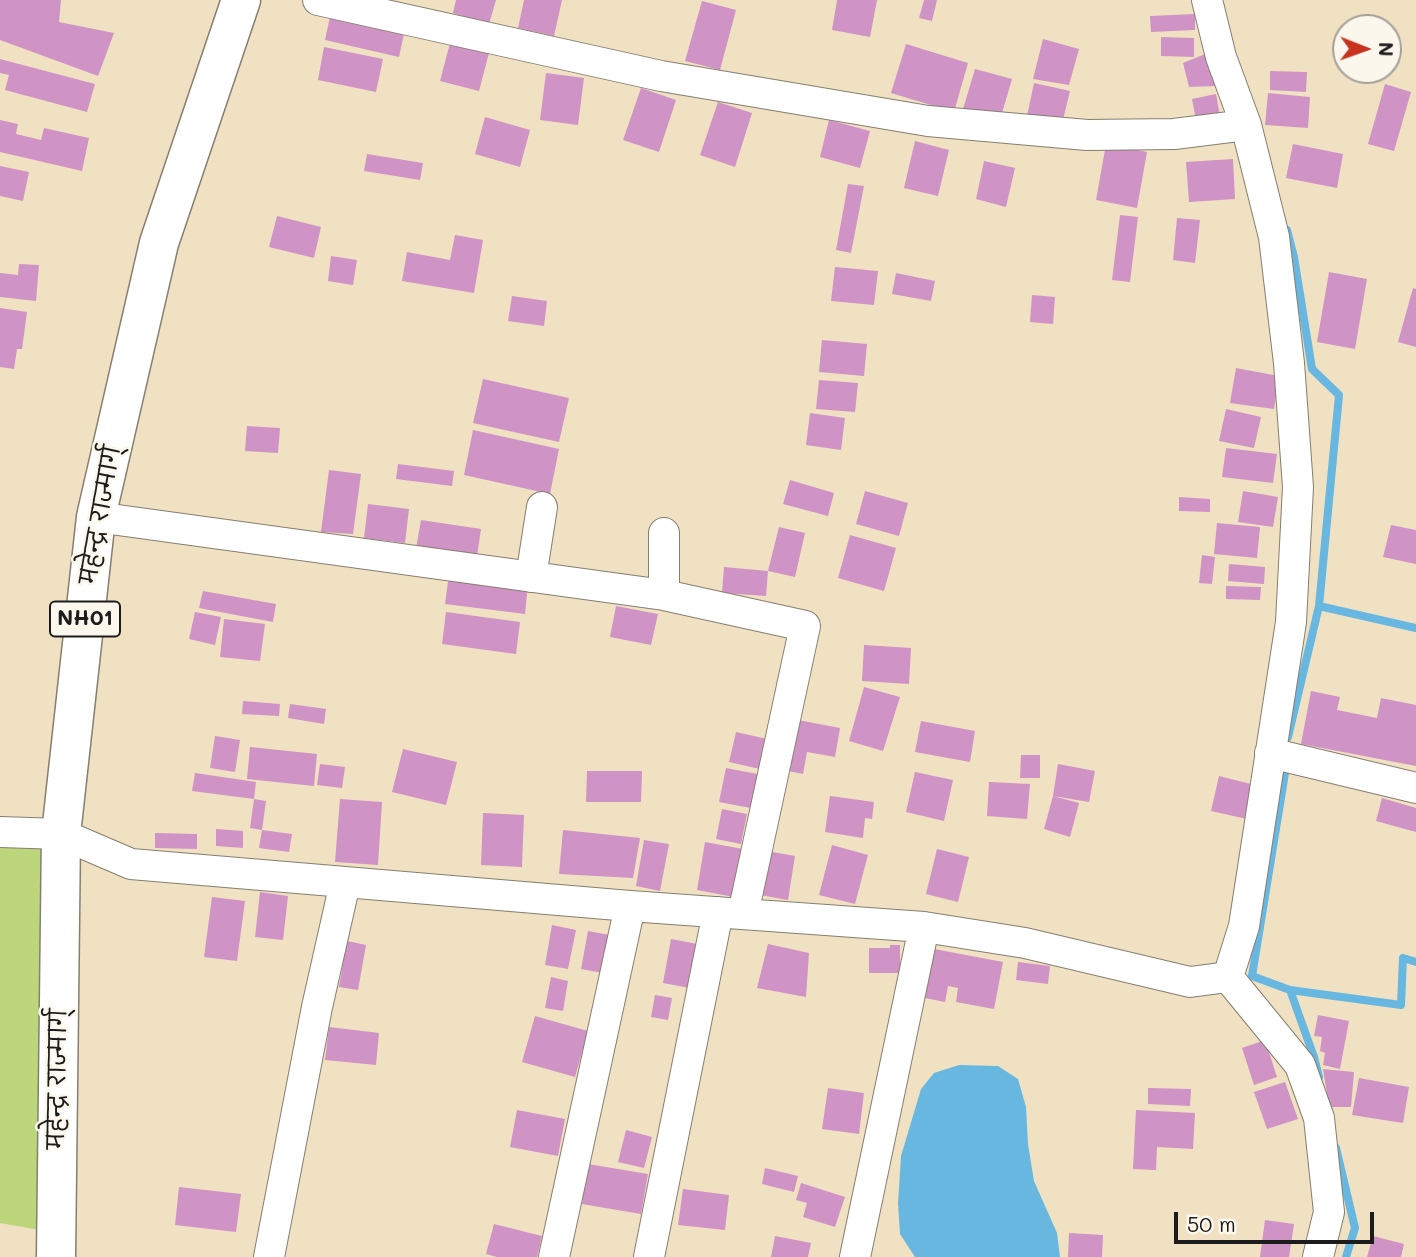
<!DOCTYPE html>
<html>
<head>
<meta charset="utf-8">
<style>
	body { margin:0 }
	#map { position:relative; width:1416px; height:1257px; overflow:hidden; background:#f0e1c3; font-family:Mali,sans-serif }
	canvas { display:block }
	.north { position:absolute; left:1332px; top:14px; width:70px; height:70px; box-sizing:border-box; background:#fbf7ec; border:2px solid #a29f99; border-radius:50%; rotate:91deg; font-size:19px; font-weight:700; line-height:28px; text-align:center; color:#1c1c1c }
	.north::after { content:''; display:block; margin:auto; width:24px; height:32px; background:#c8321e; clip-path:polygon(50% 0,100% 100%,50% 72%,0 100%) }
	.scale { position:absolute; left:1174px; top:1212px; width:200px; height:32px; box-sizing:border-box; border:4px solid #1c1c1c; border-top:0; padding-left:9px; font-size:21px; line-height:24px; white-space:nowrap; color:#1c1c1c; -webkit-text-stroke:5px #fbf7ec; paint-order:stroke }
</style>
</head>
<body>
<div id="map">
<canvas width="1416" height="1257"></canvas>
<div class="north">N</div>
<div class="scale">50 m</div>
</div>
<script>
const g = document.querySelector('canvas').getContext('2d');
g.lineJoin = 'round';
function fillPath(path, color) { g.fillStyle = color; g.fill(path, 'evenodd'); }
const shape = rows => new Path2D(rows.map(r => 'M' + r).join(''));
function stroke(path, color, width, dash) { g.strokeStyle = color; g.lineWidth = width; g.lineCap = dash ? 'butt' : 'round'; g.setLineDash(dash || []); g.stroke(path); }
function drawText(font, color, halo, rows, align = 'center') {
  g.font = font + ' Mali,"Playpen Sans Deva",sans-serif'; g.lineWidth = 5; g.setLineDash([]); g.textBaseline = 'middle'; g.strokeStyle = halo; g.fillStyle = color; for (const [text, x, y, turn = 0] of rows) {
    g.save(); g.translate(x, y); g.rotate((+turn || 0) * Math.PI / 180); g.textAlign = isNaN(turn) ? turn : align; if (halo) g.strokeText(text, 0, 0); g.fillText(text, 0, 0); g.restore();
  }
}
const green = shape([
	[0,832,61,834,56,1233,0,1223]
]);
const water = shape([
	[959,1065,998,1066,1018,1079,1026,1107,1028,1144,1034,1181,1057,1233,1060,1257,915,1257,900,1234,898,1203,901,1156,921,1089,934,1073]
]);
const stream = shape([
	[1287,230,1294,257,1312,369,1339,395,1319,606,1288,737],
	[1319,606,1416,628],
	[1285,773,1252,976,1290,990,1401,1005,1403,958,1416,962],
	[1290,990,1314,1057,1319,1077],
	[1336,1148,1355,1228,1346,1257]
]);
const building = shape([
	[0,0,61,0,59,22,114,33,98,76,0,40],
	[456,0,496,0,489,24,453,13],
	[524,0,562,0,554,36,518,28],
	[837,0,877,0,870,37,832,30],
	[924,0,937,0,932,21,919,18],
	[702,1,736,10,720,70,685,61],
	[331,12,405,29,399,57,325,40],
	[1195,14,1195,30,1151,32,1150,16],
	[1161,37,1194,38,1194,57,1161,56],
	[1043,39,1079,49,1069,85,1033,79],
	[450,43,489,53,479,91,440,81],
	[906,44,968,63,954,112,891,93],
	[324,47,383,59,376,92,318,80],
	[1210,52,1216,86,1189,87,1183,63],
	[0,59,95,84,87,112,5,90,9,75,0,73],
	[975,69,1012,79,1000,120,963,109],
	[1270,71,1307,72,1306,92,1270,90],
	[546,73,584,78,578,125,540,120],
	[1034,83,1070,91,1062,124,1027,116],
	[1385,84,1411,92,1394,151,1368,144],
	[641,88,676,100,659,152,623,140],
	[1268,93,1310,97,1308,128,1265,125],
	[1216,94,1220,116,1196,120,1192,99],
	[718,102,752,113,735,167,700,155],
	[485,117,530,130,520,167,475,154],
	[0,120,18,124,16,134,41,140,44,128,89,138,82,171,0,152],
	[829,120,870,131,860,168,820,157],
	[915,141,949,150,938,196,904,188],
	[1106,144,1147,152,1137,208,1096,200],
	[1293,144,1343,154,1337,188,1286,178],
	[367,154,423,163,420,180,364,171],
	[1233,159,1235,199,1189,202,1186,162],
	[984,161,1015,168,1006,207,976,199],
	[0,166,29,172,23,201,0,196],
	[848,184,864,186,851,253,836,250],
	[1120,215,1138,217,1130,282,1112,280],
	[277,216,321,227,314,258,269,247],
	[1177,218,1200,220,1195,263,1173,260],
	[455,235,483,240,474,293,402,281,407,252,450,260],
	[331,256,357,260,353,285,328,281],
	[19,264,39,265,36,301,0,297,0,273,18,275],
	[835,267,878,271,874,305,831,301],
	[1329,272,1367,279,1355,349,1317,342],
	[896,273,935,281,931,301,892,294],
	[1413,288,1416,289,1416,347,1398,342],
	[1032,295,1055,297,1053,324,1030,322],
	[512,296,547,301,544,326,508,321],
	[0,308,27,312,22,349,17,349,14,369,0,367],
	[822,340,867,344,864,376,819,372],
	[1236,368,1279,376,1274,409,1230,403],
	[483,379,569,398,559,442,473,423],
	[819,380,858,383,855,412,816,409],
	[1226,409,1261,417,1254,448,1219,441],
	[810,413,845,418,841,450,806,445],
	[247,426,280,428,278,453,245,451],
	[473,430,559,449,550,494,464,475],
	[1226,448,1277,454,1273,483,1222,477],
	[398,464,454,471,452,486,396,479],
	[329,470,361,474,353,534,321,532],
	[790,480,834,493,828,516,783,504],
	[865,491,908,503,899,536,856,524],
	[1243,491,1278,497,1273,527,1238,522],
	[1179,497,1210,499,1210,512,1179,511],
	[368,504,409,509,405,543,364,538],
	[421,520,481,529,476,563,415,554],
	[1217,523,1260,527,1257,558,1214,554],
	[1391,525,1416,530,1416,564,1383,557],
	[779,527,805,533,795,577,768,571],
	[850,535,896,548,884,591,838,578],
	[1202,555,1215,557,1212,584,1199,583],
	[1229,564,1265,567,1264,584,1228,581],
	[724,567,768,571,766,596,722,593],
	[449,574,528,584,525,614,445,604],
	[1226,586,1261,587,1260,600,1226,599],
	[203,591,276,604,273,622,199,608],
	[616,606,658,614,651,645,610,637],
	[195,612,221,617,215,645,189,639],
	[446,612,520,622,516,654,442,644],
	[224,619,265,624,260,661,220,657],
	[864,645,911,648,909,684,862,681],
	[864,687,900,697,883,751,849,741],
	[1311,691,1340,697,1337,710,1377,718,1381,698,1416,705,1416,766,1301,744],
	[243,701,280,704,279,716,242,714],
	[290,704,326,709,324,724,288,718],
	[798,720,840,728,835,757,807,752,803,774,788,771],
	[921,721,975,731,970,762,915,752],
	[736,732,767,739,760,769,729,762],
	[215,736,240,740,235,772,210,768],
	[250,747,317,754,314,786,247,779],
	[403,749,457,762,446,805,392,792],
	[1021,755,1040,755,1040,778,1020,778],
	[320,764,345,767,342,788,317,785],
	[1058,764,1095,771,1089,802,1053,796],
	[726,768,763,775,756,809,719,802],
	[587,771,642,771,641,802,586,802],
	[915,772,953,780,944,821,906,812],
	[195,773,256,782,254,799,192,791],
	[1219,776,1255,785,1247,819,1211,811],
	[989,782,1030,784,1027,819,987,816],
	[830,796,874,802,872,819,865,818,863,838,825,832],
	[1053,796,1079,803,1070,837,1044,829],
	[1382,798,1416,808,1416,832,1376,821],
	[254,799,266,801,262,830,250,828],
	[340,799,382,802,378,865,335,862],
	[722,809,747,814,741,844,716,839],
	[483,813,524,815,522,867,481,865],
	[216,829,243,831,243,848,216,846],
	[262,830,292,834,289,852,259,848],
	[563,830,640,838,633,878,559,874],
	[155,833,197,834,197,849,155,848],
	[644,840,669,844,660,891,636,886],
	[705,842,743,849,734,897,697,890],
	[832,845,868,855,855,904,819,895],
	[937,849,969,857,958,902,926,894],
	[761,850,795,856,788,900,754,894],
	[260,892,288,896,283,940,255,937],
	[212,897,245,901,237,961,204,957],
	[552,925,576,930,568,969,545,965],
	[588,931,615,936,608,974,581,969],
	[671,939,708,946,700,990,663,983],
	[347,941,366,945,358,990,339,987],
	[768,944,809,953,806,997,757,988],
	[890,945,900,945,900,973,869,973,869,948,890,948],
	[929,948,1003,962,994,1009,956,1002,958,988,948,986,945,1002,920,997],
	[1018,962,1050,966,1048,984,1016,980],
	[551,977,568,981,563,1011,545,1008],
	[655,995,672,998,668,1020,651,1017],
	[1318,1015,1349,1021,1340,1069,1323,1065,1325,1053,1320,1051,1322,1037,1314,1036],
	[535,1016,588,1031,575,1077,522,1062],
	[329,1027,379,1033,376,1065,325,1060],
	[1265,1040,1277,1077,1254,1085,1242,1048],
	[1323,1069,1354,1072,1351,1107,1329,1107],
	[1359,1078,1409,1087,1403,1123,1352,1115],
	[1285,1082,1298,1119,1267,1129,1254,1092],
	[828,1088,864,1093,859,1134,822,1129],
	[1148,1088,1191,1089,1190,1106,1148,1104],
	[517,1110,565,1119,558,1156,510,1147],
	[1136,1110,1195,1113,1193,1149,1157,1147,1156,1170,1133,1169],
	[626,1130,652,1137,644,1168,618,1162],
	[588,1164,648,1174,641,1214,582,1204],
	[765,1168,798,1176,794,1192,762,1184],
	[801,1183,845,1197,835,1227,803,1217,807,1203,796,1200],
	[179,1187,241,1194,236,1232,175,1225],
	[683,1189,729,1195,725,1230,678,1225],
	[1265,1220,1294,1224,1289,1257,1260,1257],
	[494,1224,542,1236,537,1257,497,1257,486,1254],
	[1069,1233,1103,1235,1102,1257,1068,1257],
	[775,1236,811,1243,808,1257,771,1257],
	[1373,1236,1404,1244,1401,1257,1367,1257]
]);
const minor = shape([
	[318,0,661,76,928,121,1087,135,1174,134,1246,125,1274,237,1289,363,1298,487,1291,622,1244,926,1228,977],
	[1207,0,1221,57,1246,125],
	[96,517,664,595,805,626,743,914],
	[531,577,542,507],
	[664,595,664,533],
	[1270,753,1416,788],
	[0,832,61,834,131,864,630,906,924,927,1025,943,1190,982,1228,977,1300,1065,1319,1118,1329,1212,1318,1257],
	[269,1257,317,1007,345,883],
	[554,1257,630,906],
	[649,1257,718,912],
	[855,1257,924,927]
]);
const trunk = shape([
	[56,1257,61,834,96,517,159,243,241,0]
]);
const shields = [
	[85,619,70]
];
const shieldNames = [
	["NH01",85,619]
];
const streetNames = [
	["महेन्द्र राज्मार्ग्",101,515,-80],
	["महेन्द्र राज्मार्ग्",58,1079,-89]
];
fillPath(green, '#bed67b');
fillPath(water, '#67b7e1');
stroke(stream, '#67b7e1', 8);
fillPath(building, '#d093c5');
stroke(minor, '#867e70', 32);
stroke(trunk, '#867e70', 41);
stroke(minor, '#fff', 30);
stroke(trunk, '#fff', 38);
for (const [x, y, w] of shields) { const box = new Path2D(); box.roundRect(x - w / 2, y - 17.5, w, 35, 5); g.fillStyle = '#fbf7ec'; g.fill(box); stroke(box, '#1c1c1c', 2); }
drawText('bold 21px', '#1c1c1c', null, shieldNames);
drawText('23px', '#1c1c1c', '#fbf7ec', streetNames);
</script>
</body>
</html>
